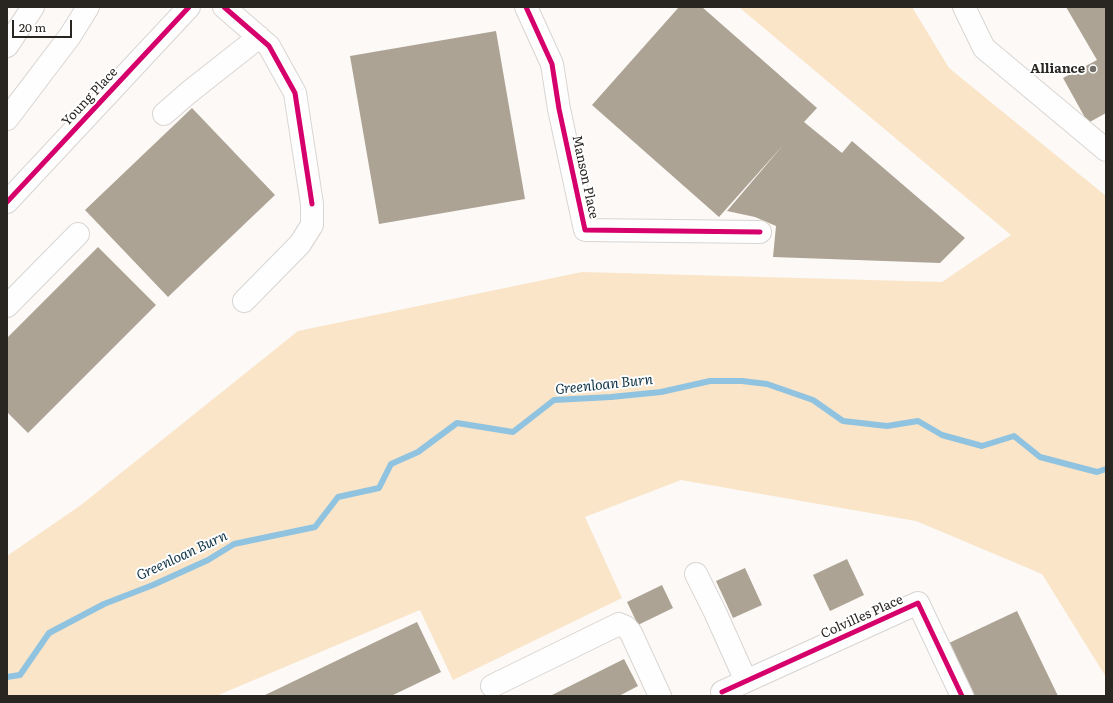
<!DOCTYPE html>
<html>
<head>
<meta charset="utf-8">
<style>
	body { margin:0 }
	#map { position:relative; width:1113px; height:703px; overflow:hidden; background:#fcf9f6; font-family:Literata,serif }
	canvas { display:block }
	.frame { position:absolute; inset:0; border:8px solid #292622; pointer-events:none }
	.scale { position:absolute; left:12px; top:20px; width:60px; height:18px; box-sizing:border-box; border:2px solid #292622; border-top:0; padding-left:5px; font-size:12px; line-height:14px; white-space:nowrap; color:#292622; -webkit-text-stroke:3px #fff; paint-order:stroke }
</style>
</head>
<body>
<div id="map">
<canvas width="1113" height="703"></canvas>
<div class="frame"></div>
<div class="scale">20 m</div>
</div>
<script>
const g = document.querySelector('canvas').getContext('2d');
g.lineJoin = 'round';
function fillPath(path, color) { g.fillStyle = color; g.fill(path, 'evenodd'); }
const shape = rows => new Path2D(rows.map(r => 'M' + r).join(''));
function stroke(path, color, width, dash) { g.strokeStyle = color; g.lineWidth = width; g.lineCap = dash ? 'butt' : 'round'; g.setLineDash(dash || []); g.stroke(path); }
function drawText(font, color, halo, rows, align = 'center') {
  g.font = font + ' Literata,serif'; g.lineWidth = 4; g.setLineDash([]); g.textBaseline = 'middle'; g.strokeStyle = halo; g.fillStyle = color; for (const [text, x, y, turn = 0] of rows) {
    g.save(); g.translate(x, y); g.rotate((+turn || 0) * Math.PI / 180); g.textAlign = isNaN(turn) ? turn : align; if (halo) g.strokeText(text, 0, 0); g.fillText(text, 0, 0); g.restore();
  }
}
const green = shape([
	[743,7,912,7,949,68,1106,196,1106,677,1042,574,916,521,681,480,585,517,622,598,453,680,420,610,216,696,7,696,7,556,81,505,298,331,582,272,942,282,1011,235,740,8]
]);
const stream = shape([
	[7,677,20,675,49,633,104,604,153,585,208,560,234,544,315,527,338,497,379,488,391,464,418,452,457,423,513,432,554,400,611,397,661,392,710,381,742,381,767,384,813,400,843,421,887,426,918,421,942,435,982,446,1014,436,1040,457,1097,472,1106,469]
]);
const building = shape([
	[679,7,702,7,817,108,804,122,842,153,852,141,965,238,940,263,773,257,776,226,755,217,727,211,784,144,719,217,592,105],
	[1066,7,1106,7,1106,113,1088,123,1063,78,1097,60],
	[496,31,525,199,379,224,350,56],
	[192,108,275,195,168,297,85,210],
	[98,247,156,305,28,433,7,412,7,338],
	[847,559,864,595,830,611,813,575],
	[745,568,762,605,733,618,716,581],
	[662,585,673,608,638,625,627,602],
	[1017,611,1058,696,975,696,949,643],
	[417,622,441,672,391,696,263,696],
	[624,659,638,686,619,696,550,696]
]);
const minor = shape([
	[224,7,269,46,295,93,312,204,312,225,300,244,244,301],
	[526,7,552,64,559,109,585,230,760,232],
	[964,7,984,48,1106,150],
	[164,114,188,93,259,37],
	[7,202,189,7],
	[7,306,78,234],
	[696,574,715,612,746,681],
	[492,686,619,624,626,627,631,633,660,696],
	[722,692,918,603,962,696]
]);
const major = shape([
	[7,46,33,7],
	[7,119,70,36,88,7]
]);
const cycleway = shape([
	[224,7,269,46,295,93,312,204],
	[526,7,552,64,559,109,585,230,760,232],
	[7,202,189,7],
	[722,692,918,603,962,696]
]);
const markers = [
	[1093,69,4,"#73706c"]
];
const poiNames = [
	["Alliance",1085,69]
];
const streetNames = [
	["Young Place",90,97,-47],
	["Manson Place",585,177,78],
	["Colvilles Place",862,617,-24]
];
const waterNames = [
	["Greenloan Burn",604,385,-6],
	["Greenloan Burn",182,556,-25]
];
fillPath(green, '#fae5c9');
stroke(stream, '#90c3e0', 6);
fillPath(building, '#ada395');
stroke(minor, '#d8d5d2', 24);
stroke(major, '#d8d5d2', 24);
stroke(minor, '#fffefe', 22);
stroke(major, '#fffefe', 22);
stroke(cycleway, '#d6006c', 5);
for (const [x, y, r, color] of markers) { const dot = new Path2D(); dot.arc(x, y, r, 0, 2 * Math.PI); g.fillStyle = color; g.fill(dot); stroke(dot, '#fff', 1.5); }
drawText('bold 13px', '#292622', '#fff', poiNames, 'right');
drawText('13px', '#292622', '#fff', streetNames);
drawText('italic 14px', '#123547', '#fff', waterNames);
</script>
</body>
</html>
